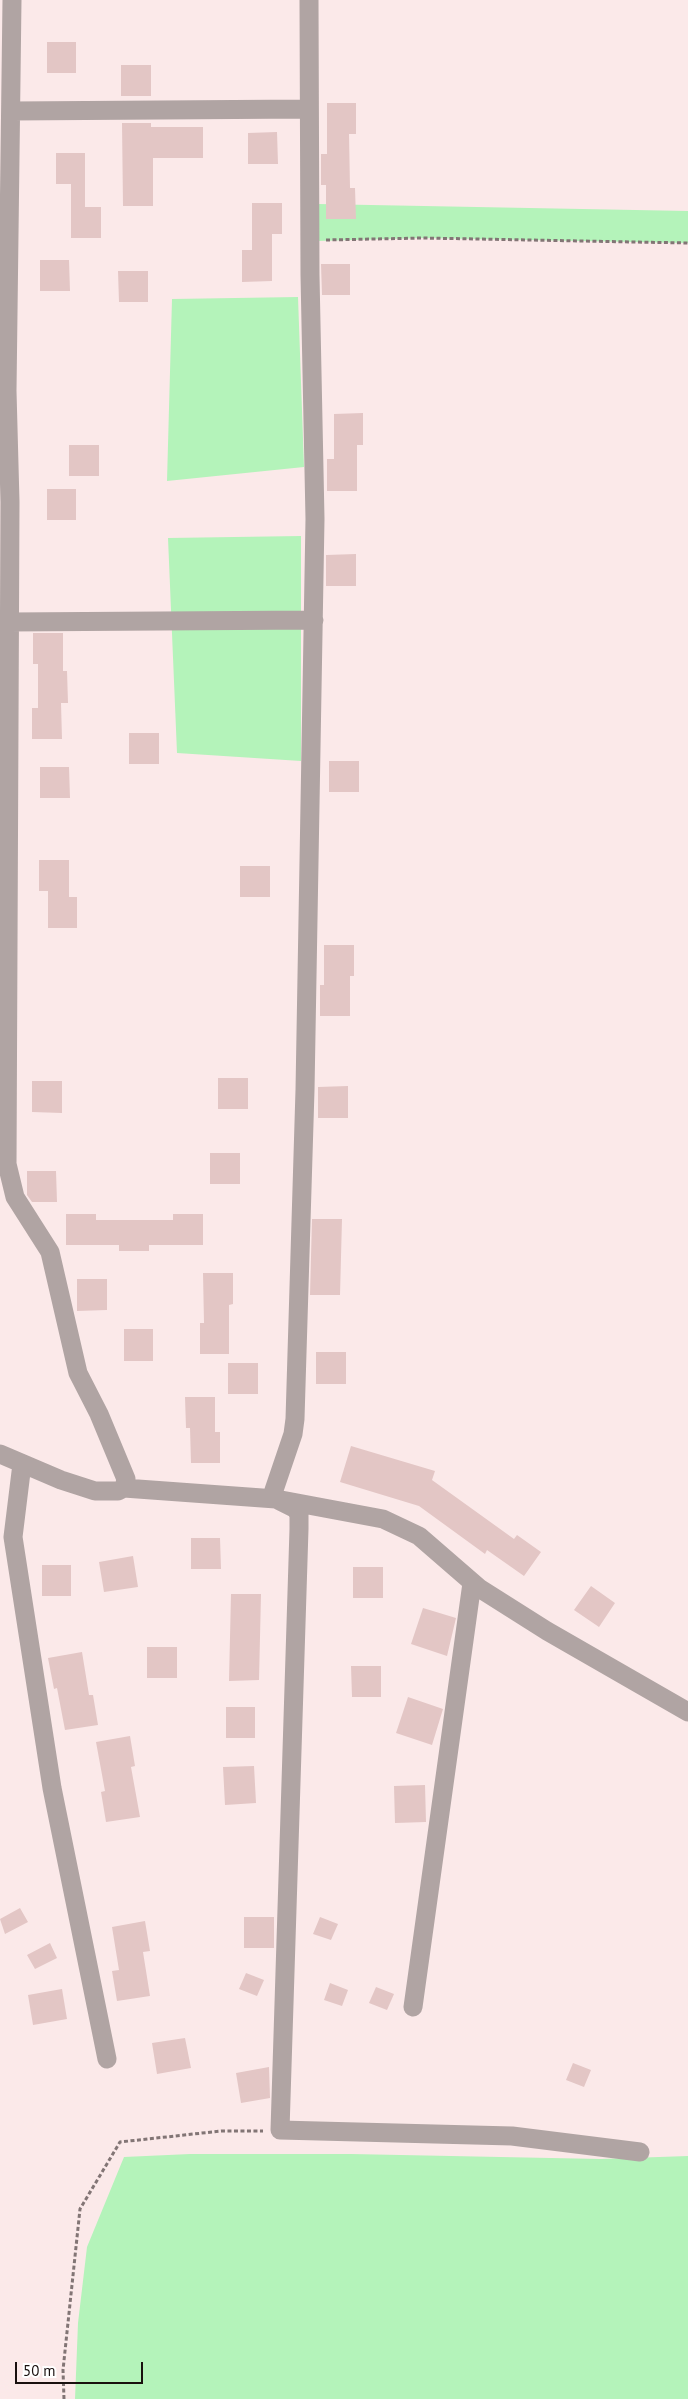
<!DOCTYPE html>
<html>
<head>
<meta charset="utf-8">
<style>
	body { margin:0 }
	#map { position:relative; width:688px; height:2399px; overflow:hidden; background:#fbe9e9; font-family:"PT Sans",sans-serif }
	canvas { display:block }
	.scale { position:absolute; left:15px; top:2362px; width:128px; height:22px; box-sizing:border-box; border:2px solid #19100f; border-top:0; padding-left:6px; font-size:15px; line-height:18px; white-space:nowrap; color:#19100f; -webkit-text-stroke:4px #fff; paint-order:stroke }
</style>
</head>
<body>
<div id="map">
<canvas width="688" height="2399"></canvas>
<div class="scale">50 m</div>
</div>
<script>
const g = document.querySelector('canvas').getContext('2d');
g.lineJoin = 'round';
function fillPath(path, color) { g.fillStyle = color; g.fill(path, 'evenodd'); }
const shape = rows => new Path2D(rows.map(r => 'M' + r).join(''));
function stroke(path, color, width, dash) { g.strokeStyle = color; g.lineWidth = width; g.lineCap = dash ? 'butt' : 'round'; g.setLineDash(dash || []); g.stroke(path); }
const green = shape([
	[318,204,688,211,688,243,423,238,317,241],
	[298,297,304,467,167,481,172,299],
	[301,536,301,761,177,753,168,538],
	[190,2154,351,2154,601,2159,688,2156,688,2399,75,2399,78,2323,87,2247,124,2157]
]);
const building = shape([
	[47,42,76,42,76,73,47,73],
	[121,65,151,65,151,96,121,96],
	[327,103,356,103,356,134,349,134,350,188,355,188,356,219,326,219,326,185,321,185,321,154,327,154],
	[122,123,151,123,151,127,203,127,203,158,153,158,153,206,123,206],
	[277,132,278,164,248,164,248,133],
	[56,153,85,153,85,207,101,207,101,238,71,238,71,184,56,184],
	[252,203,282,203,282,234,272,234,272,281,242,282,242,250,252,250],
	[40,260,69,260,70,291,40,291],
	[321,264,350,264,350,295,322,295],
	[118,271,148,271,148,302,119,302],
	[363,413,363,445,357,445,357,491,327,491,327,459,334,459,334,414],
	[69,445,99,445,99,476,69,476],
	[47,489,76,489,76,520,47,520],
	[356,554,356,586,326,586,326,555],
	[33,633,63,633,63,671,67,671,68,703,61,703,62,739,32,739,32,708,38,708,38,664,33,664],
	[129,733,159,733,159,764,129,764],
	[329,761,359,761,359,792,329,792],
	[40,767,69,767,70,798,40,798],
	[39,860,69,860,69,897,77,897,77,928,48,928,48,891,39,891],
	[240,866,270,866,270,897,240,897],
	[324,945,354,945,354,976,350,976,350,1016,320,1016,320,985,324,985],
	[218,1078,248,1078,248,1109,218,1109],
	[32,1081,62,1081,62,1113,32,1112],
	[348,1086,348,1118,318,1118,318,1087],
	[210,1153,240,1153,240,1184,210,1184],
	[27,1171,56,1171,57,1202,32,1202,27,1195],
	[66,1214,96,1214,96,1220,173,1220,173,1214,203,1214,203,1245,149,1245,149,1251,119,1251,119,1245,66,1245],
	[312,1219,342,1219,340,1295,310,1295],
	[203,1273,233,1273,233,1304,229,1305,229,1354,200,1354,200,1323,204,1323],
	[77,1279,107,1279,107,1310,77,1311],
	[124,1329,153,1329,153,1361,124,1361],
	[316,1352,346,1352,346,1384,316,1384],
	[228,1363,258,1363,258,1394,228,1394],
	[185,1397,215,1397,215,1432,220,1432,220,1463,191,1463,190,1428,186,1428],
	[351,1446,435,1471,432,1480,514,1539,517,1535,541,1552,524,1576,487,1550,485,1554,419,1506,340,1482],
	[191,1538,220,1538,221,1569,191,1569],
	[133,1556,138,1587,104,1592,99,1562],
	[42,1565,71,1565,71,1596,42,1596],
	[353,1567,383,1567,383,1598,353,1598],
	[591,1586,615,1603,599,1627,574,1610],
	[231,1594,261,1594,259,1680,229,1681],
	[423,1608,456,1618,447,1656,411,1644],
	[147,1647,177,1647,177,1678,147,1678],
	[82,1652,89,1695,93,1695,98,1725,65,1730,57,1688,54,1689,48,1658],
	[351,1666,381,1666,381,1697,352,1697],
	[408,1697,443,1709,432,1745,396,1733],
	[226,1707,255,1707,255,1738,226,1738],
	[130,1736,135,1766,131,1767,140,1817,106,1822,101,1792,105,1791,96,1742],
	[254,1766,256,1803,225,1805,223,1767],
	[425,1785,426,1822,395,1823,394,1786],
	[20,1908,28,1922,5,1934,0,1919],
	[244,1917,274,1917,274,1948,244,1948],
	[320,1917,338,1924,331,1940,313,1934],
	[145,1921,150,1951,143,1952,150,1996,117,2001,112,1971,119,1970,112,1927],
	[50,1943,57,1958,35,1969,27,1955],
	[246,1973,264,1980,257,1996,239,1989],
	[330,1983,348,1990,342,2006,324,2000],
	[376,1987,394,1994,387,2010,369,2003],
	[62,1989,67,2019,33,2025,28,1995],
	[185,2038,191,2068,157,2074,152,2043],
	[573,2063,591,2070,584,2087,566,2080],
	[269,2067,270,2098,241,2103,236,2073]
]);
const path = shape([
	[326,240,423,238,688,243],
	[64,2399,63,2370,80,2209,120,2142,221,2131,263,2131]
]);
const minor = shape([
	[309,0,310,275,315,519,305,1090,295,1419,293,1434,274,1490,276,1499,296,1509,299,1515,299,1529,280,2130,512,2136,640,2152],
	[12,111,308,109],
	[9,622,314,620],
	[0,1454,61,1480,95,1491,118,1491,124,1488,126,1479,99,1414,78,1373,50,1252,15,1197,7,1164,10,502,7,391,12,0],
	[22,1464,13,1537,52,1788,107,2059],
	[124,1488,276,1499,383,1519,419,1536,479,1588,547,1631,688,1712],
	[413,2007,472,1583]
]);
fillPath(green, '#b4f3ba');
fillPath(building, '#e3c6c5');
stroke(path, '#827575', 3, [4, 2.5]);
stroke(minor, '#b0a4a3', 19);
</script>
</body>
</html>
